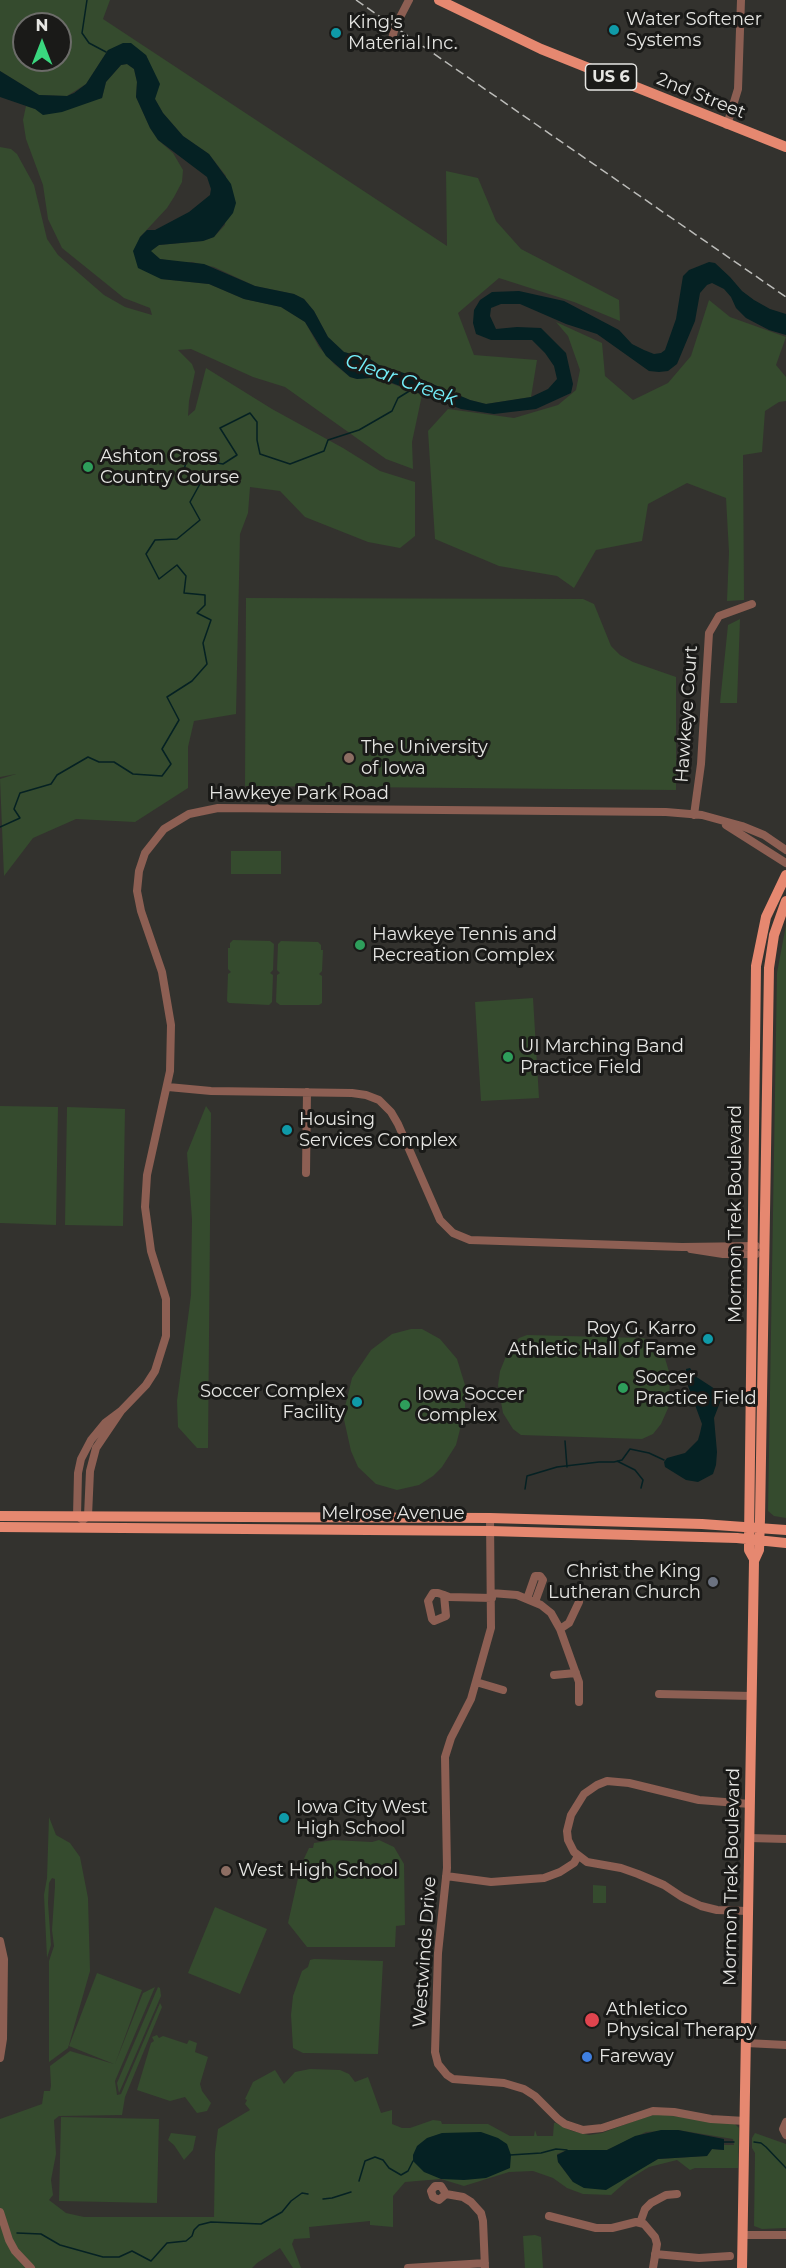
<!DOCTYPE html>
<html>
<head>
<meta charset="utf-8">
<style>
	body { margin:0 }
	#map { position:relative; width:786px; height:2268px; overflow:hidden; background:#33322e; font-family:Montserrat,sans-serif }
	canvas { display:block }
	.north { position:absolute; left:12px; top:12px; width:60px; height:60px; box-sizing:border-box; background:#1a1a18; border:2px solid #6c6c69; border-radius:50%; rotate:0deg; font-size:16px; font-weight:700; line-height:24px; text-align:center; color:#e6e6e3 }
	.north::after { content:''; display:block; margin:auto; width:21px; height:27px; background:#3ad77f; clip-path:polygon(50% 0,100% 100%,50% 72%,0 100%) }
</style>
</head>
<body>
<div id="map">
<canvas width="786" height="2268"></canvas>
<div class="north">N</div>
</div>
<script>
const g = document.querySelector('canvas').getContext('2d');
g.lineJoin = 'round';
function fillPath(path, color) { g.fillStyle = color; g.fill(path, 'evenodd'); }
const shape = rows => new Path2D(rows.map(r => 'M' + r).join(''));
function stroke(path, color, width, dash) { g.strokeStyle = color; g.lineWidth = width; g.lineCap = dash ? 'butt' : 'round'; g.setLineDash(dash || []); g.stroke(path); }
function drawText(font, color, halo, rows, align = 'center') {
  g.font = font + ' Montserrat,sans-serif'; g.lineWidth = 6; g.setLineDash([]); g.textBaseline = 'middle'; g.strokeStyle = halo; g.fillStyle = color; for (const [text, x, y, turn = 0] of rows) {
    g.save(); g.translate(x, y); g.rotate((+turn || 0) * Math.PI / 180); g.textAlign = isNaN(turn) ? turn : align; if (halo) g.strokeText(text, 0, 0); g.fillText(text, 0, 0); g.restore();
  }
}
const green = shape([
	[0,0,110,0,103,19,447,246,446,171,478,178,496,221,521,249,619,300,620,321,574,302,499,278,458,313,474,355,537,360,531,397,486,404,470,400,416,377,379,365,370,359,344,352,328,337,314,311,304,299,294,294,255,286,214,267,192,262,182,263,160,259,150,251,153,248,159,245,203,241,214,237,225,225,226,176,209,154,183,136,163,113,155,99,151,68,146,55,108,50,86,84,67,96,39,95,0,71],
	[24,24,60,24,60,60,24,60],
	[127,64,134,69,137,82,136,97,150,128,158,140,173,153,183,170,182,182,174,197,167,208,140,237,161,279,209,284,244,299,281,307,305,322,319,347,334,364,350,377,357,379,370,378,382,380,422,395,412,442,413,469,386,459,285,387,253,377,191,349,178,350,192,364,195,372,189,401,188,416,195,410,206,368,272,409,343,448,380,471,415,482,415,536,400,548,368,542,305,517,280,491,250,487,248,513,240,534,236,714,194,721,188,747,188,788,135,822,76,819,33,838,4,876,0,779,16,774,0,777,0,147,11,149,17,154,34,185,47,239,58,255,104,295,125,307,152,315,150,308,124,298,62,248,48,219,43,185,26,139,23,120,26,106,35,109,102,98,106,82,121,65],
	[709,300,730,317,786,337,776,365,786,377,786,401,779,402,765,411,762,452,743,455,744,600,727,601,729,552,726,498,687,483,648,504,642,541,596,550,574,588,557,576,499,566,435,539,428,431,448,409,514,418,558,405,576,390,580,370,568,336,556,322,602,343,605,376,633,400,668,383,691,356],
	[246,598,583,599,594,604,611,646,620,655,633,662,676,677,676,790,245,786],
	[740,619,737,703,720,703,728,625],
	[231,851,281,851,281,874,231,874],
	[786,925,786,1518,774,1516,768,1511,777,973],
	[233,940,270,941,274,944,273,970,270,973,273,975,272,1002,269,1005,229,1003,227,1001,228,974,231,972,228,969,228,948,230,948,230,943],
	[281,941,318,942,321,945,321,950,323,950,322,971,319,974,322,976,322,1003,319,1005,280,1005,276,1002,277,975,280,973,277,970,278,944],
	[533,998,539,1098,481,1101,475,1002],
	[0,1106,58,1107,56,1225,0,1223],
	[206,1106,211,1113,208,1448,197,1448,178,1427,177,1401,191,1295,192,1219,187,1153],
	[67,1107,125,1109,123,1226,65,1225],
	[411,1329,422,1329,440,1339,457,1359,465,1385,465,1410,456,1445,442,1467,433,1476,419,1485,397,1490,376,1484,358,1467,351,1451,343,1415,352,1378,371,1350,392,1334],
	[527,1335,643,1338,650,1340,659,1347,664,1355,670,1375,669,1406,661,1424,653,1434,642,1439,521,1435,513,1429,503,1413,498,1385,500,1371,509,1349,519,1338],
	[49,1817,56,1835,70,1843,80,1857,88,1898,90,1971,68,2048,49,2062,49,1961,54,1946,52,1930,55,1886,55,1879,52,1878,49,1883,48,1903,51,1945,47,1958,44,1895,47,1878],
	[379,1840,394,1847,404,1864,405,1925,396,1926,395,1947,307,1947,288,1923,301,1865,309,1848,313,1848,314,1843,333,1840,372,1842],
	[593,1885,606,1886,606,1903,593,1903],
	[215,1907,267,1929,240,1994,188,1973],
	[314,1959,383,1961,378,2054,303,2053,293,2048,291,2015,293,1996,302,1971,308,1967,310,1960],
	[97,1973,142,1990,115,2064,143,1993,155,1987,115,2081,117,2095,121,2094,160,2003,162,2007,125,2097,122,2115,59,2116,54,2120,56,2154,51,2180,53,2195,49,2200,66,2213,84,2217,214,2217,215,2153,218,2129,250,2110,245,2104,247,2100,245,2099,253,2082,275,2070,284,2084,295,2072,310,2069,340,2070,349,2074,355,2082,368,2077,381,2113,392,2110,392,2124,402,2128,410,2128,433,2120,441,2121,442,2124,488,2124,510,2136,534,2136,535,2130,537,2136,553,2136,554,2123,556,2123,572,2131,589,2135,602,2133,645,2117,658,2114,735,2124,739,2128,738,2168,695,2168,690,2170,677,2160,649,2167,628,2180,611,2195,583,2194,567,2188,553,2178,533,2171,509,2172,464,2186,441,2179,405,2182,393,2196,393,2227,370,2225,370,2221,309,2227,310,2238,294,2239,292,2244,301,2268,293,2268,280,2248,257,2263,252,2268,0,2268,0,2119,42,2104,44,2091,50,2091,51,2086,50,2066,70,2051,114,2064,69,2046],
	[678,2130,733,2139,734,2145,724,2145,723,2150,712,2149,707,2156,658,2159,645,2166,573,2182,558,2162,557,2154,567,2150,607,2150,646,2132],
	[158,1987,160,1988,161,1996,119,2093,117,2083],
	[157,2035,159,2038,163,2036,187,2044,189,2040,197,2043,195,2052,208,2057,200,2084,202,2091,211,2103,207,2111,197,2113,185,2097,170,2101,137,2090,151,2043,154,2041,152,2037],
	[61,2117,159,2119,157,2203,59,2201],
	[171,2133,196,2136,193,2150,184,2160,174,2145,168,2140],
	[755,2133,786,2144,786,2228,762,2229,754,2226,755,2153,752,2148,752,2138],
	[535,2235,541,2237,543,2268,525,2268,523,2236]
]);
const water = shape([
	[123,43,131,43,146,55,160,84,155,99,163,113,183,136,209,154,231,184,236,203,233,213,214,237,203,241,159,245,151,251,160,259,204,264,255,286,294,294,304,299,314,311,328,337,344,352,370,359,379,365,416,377,470,400,486,404,531,397,548,389,557,379,554,366,545,353,532,340,491,340,476,334,473,323,474,310,480,300,492,292,519,291,564,301,619,330,632,344,644,350,654,354,661,353,665,350,676,319,683,276,689,270,709,262,715,263,730,277,742,291,754,300,770,309,786,314,786,335,769,330,746,318,736,308,731,297,724,289,712,283,707,285,700,293,695,321,677,364,668,371,659,372,649,371,597,334,566,324,520,304,501,304,491,308,490,316,496,329,517,327,541,328,566,353,573,384,571,393,536,409,494,414,461,409,392,383,370,378,357,379,350,377,326,356,305,322,281,307,244,299,209,284,161,279,138,268,133,251,140,237,147,230,155,230,189,212,210,195,211,189,207,177,158,140,150,128,136,97,137,82,134,69,127,64,121,65,106,82,102,98,62,112,43,115,35,109,0,97,0,71,39,95,67,96,74,93,86,84,108,50],
	[690,1368,695,1376,715,1389,722,1388,724,1392,714,1418,717,1452,716,1465,713,1474,698,1482,686,1480,665,1467,664,1462,667,1458,685,1453,698,1440,700,1433,702,1424,687,1383,686,1369],
	[661,2130,678,2130,724,2139,724,2150,712,2149,707,2156,658,2159,606,2190,584,2188,573,2182,558,2162,557,2155,567,2150,607,2150,635,2136],
	[481,2132,498,2138,507,2144,511,2155,510,2168,486,2178,464,2180,441,2179,424,2172,413,2161,413,2155,417,2146,427,2138,442,2133]
]);
const stream = shape([
	[87,0,82,33,89,43,106,52],
	[0,827,20,818,14,809,20,793,51,784,57,775,88,757,99,762,114,762,133,774,162,776,171,764,162,749,179,720,167,697,192,681,207,664,203,643,211,620,197,613,205,605,205,595,184,593,186,576,177,565,159,579,146,554,155,540,177,539,200,520,190,502,201,482,184,470,187,458,223,464,237,455,220,428,250,413,257,422,257,440,260,454,290,464,324,451,328,440,359,430,392,411,398,398,411,390],
	[565,1441,567,1467],
	[617,1461,635,1470,643,1480,641,1488],
	[525,1489,527,1476,557,1467,599,1462,614,1462,622,1460,630,1449,649,1453,664,1460],
	[723,2142,734,2142],
	[754,2142,761,2143,766,2147,786,2168],
	[510,2155,541,2153,556,2149,567,2150],
	[359,2181,365,2161,375,2157,383,2160,389,2168,401,2175,408,2171,413,2161],
	[323,2199,332,2198,351,2192],
	[17,2233,41,2234,60,2245,103,2257,119,2257,132,2251,151,2261,167,2243,186,2241,192,2236,194,2230,199,2225,211,2222,261,2224,282,2212,291,2201,302,2193,308,2194]
]);
const minor = shape([
	[390,47,395,27,409,0],
	[727,125,738,89,741,0],
	[694,815,701,764,709,633,719,616,752,604],
	[726,825,786,863],
	[168,1087,211,1091,352,1093,366,1095,379,1100,391,1112,398,1124,440,1220,453,1233,470,1240,682,1247,756,1246],
	[306,1173,307,1092],
	[691,1249,723,1254,756,1254],
	[121,1411,105,1423,91,1440,81,1459,78,1473,77,1516,83,1520,88,1516,90,1471,96,1448,121,1411,146,1385,155,1371,166,1336,166,1299,151,1251,145,1207,147,1175,170,1071,171,1025,162,972,141,911,137,891,139,871,145,853,164,829,189,814,218,808,666,812,702,815,742,826,764,835,786,850],
	[490,1518,491,1628,471,1699,451,1738,445,1757,447,1868,438,1953,435,2052,438,2064,447,2075,453,2079,504,2083,524,2089,535,2096,558,2119,565,2124,583,2130,602,2128,653,2111,674,2112,711,2119,745,2121],
	[491,1593,517,1595,541,1605,551,1613,560,1629,579,1682,579,1702],
	[444,1595,446,1616,434,1621,432,1619,428,1601,433,1593,438,1593,444,1595,449,1597,492,1598],
	[527,1599,535,1576,540,1576,543,1580,535,1602],
	[560,1629,569,1623,579,1602],
	[554,1675,576,1673],
	[476,1682,503,1690],
	[659,1694,752,1696],
	[749,1838,786,1839],
	[446,1876,491,1882,544,1878,560,1872,574,1863,578,1856],
	[748,1911,717,1910,701,1906,682,1897,664,1885,638,1874,621,1868,587,1862,574,1852,568,1840,567,1831,571,1815,584,1794,597,1785,607,1781,629,1783,699,1800,750,1804],
	[0,1941,4,1959,3,2039,0,2058],
	[746,2043,786,2045],
	[786,2122,783,2129,786,2135],
	[446,2194,439,2200,433,2197,431,2191,435,2186,441,2186,446,2194,463,2197,471,2202,481,2213,483,2221,485,2268],
	[0,2212,9,2240,15,2251,31,2268],
	[549,2216,596,2228,612,2228,636,2222,644,2224,655,2237,657,2244,653,2268],
	[640,2223,645,2209,651,2203,666,2195,677,2194],
	[743,2235,786,2235],
	[655,2254,699,2258,730,2256],
	[408,2268,485,2263]
]);
const major = shape([
	[439,0,541,49,786,147],
	[0,1516,490,1518,702,1524,786,1530],
	[0,1527,490,1531,737,1538,786,1543],
	[754,1559,749,1550,749,1539,756,966,766,917,786,875],
	[742,2268,754,1561,759,1550,760,1519,769,968,774,935,786,901]
]);
const rail = shape([
	[356,0,786,297]
]);
const markers = [
	[614,30,6,"#0f9aa8"],
	[336,33,6,"#0f9aa8"],
	[88,467,6,"#2e9e5b"],
	[349,758,6,"#8d6e63"],
	[360,945,6,"#2e9e5b"],
	[508,1057,6,"#2e9e5b"],
	[287,1130,6,"#0f9aa8"],
	[708,1339,6,"#0f9aa8"],
	[623,1388,6,"#2e9e5b"],
	[357,1402,6,"#0f9aa8"],
	[405,1405,6,"#2e9e5b"],
	[713,1582,6,"#6b7280"],
	[284,1818,6,"#0f9aa8"],
	[226,1871,6,"#8d6e63"],
	[592,2020,8,"#e0444e"],
	[587,2057,6,"#3f7fe0"]
];
const shields = [
	[611,77,51]
];
const shieldNames = [
	["US 6",611,77]
];
const poiNames = [
	["Water Softener",626,20],
	["Systems",626,41],
	["King's",348,23],
	["Material Inc.",348,44],
	["Ashton Cross",100,457],
	["Country Course",100,478],
	["The University",361,748],
	["of Iowa",361,769],
	["Hawkeye Tennis and",372,935],
	["Recreation Complex",372,956],
	["UI Marching Band",520,1047],
	["Practice Field",520,1068],
	["Housing",299,1120],
	["Services Complex",299,1141],
	["Roy G. Karro",696,1329,"right"],
	["Athletic Hall of Fame",696,1350,"right"],
	["Soccer",635,1378],
	["Practice Field",635,1399],
	["Soccer Complex",345,1392,"right"],
	["Facility",345,1413,"right"],
	["Iowa Soccer",417,1395],
	["Complex",417,1416],
	["Christ the King",701,1572,"right"],
	["Lutheran Church",701,1593,"right"],
	["Iowa City West",296,1808],
	["High School",296,1829],
	["West High School",238,1871],
	["Athletico",606,2010],
	["Physical Therapy",606,2031],
	["Fareway",599,2057]
];
const streetNames = [
	["2nd Street",701,96,22],
	["Hawkeye Court",687,714,-86],
	["Hawkeye Park Road",299,794],
	["Mormon Trek Boulevard",736,1214,-90],
	["Melrose Avenue",393,1514],
	["Mormon Trek Boulevard",732,1877,-89],
	["Westwinds Drive",425,1952,-86]
];
const waterNames = [
	["Clear Creek",401,380,20]
];
fillPath(green, '#354b2e');
fillPath(water, '#052123');
stroke(stream, '#052123', 1.5);
stroke(minor, '#8d5f53', 8);
stroke(major, '#e68870', 10);
stroke(rail, '#bcbcb9', 1.5, [9, 4.5]);
for (const [x, y, r, color] of markers) { const dot = new Path2D(); dot.arc(x, y, r, 0, 2 * Math.PI); g.fillStyle = color; g.fill(dot); stroke(dot, '#1a1a18', 2); }
for (const [x, y, w] of shields) { const box = new Path2D(); box.roundRect(x - w / 2, y - 13, w, 26, 4.5); g.fillStyle = '#1a1a18'; g.fill(box); stroke(box, '#e6e6e3', 1.5); }
drawText('bold 16px', '#e6e6e3', null, shieldNames);
drawText('18px', '#e6e6e3', '#1a1a18', poiNames, 'left');
drawText('18px', '#e6e6e3', '#1a1a18', streetNames);
drawText('italic 20px', '#74f1fc', '#1a1a18', waterNames);
</script>
</body>
</html>
